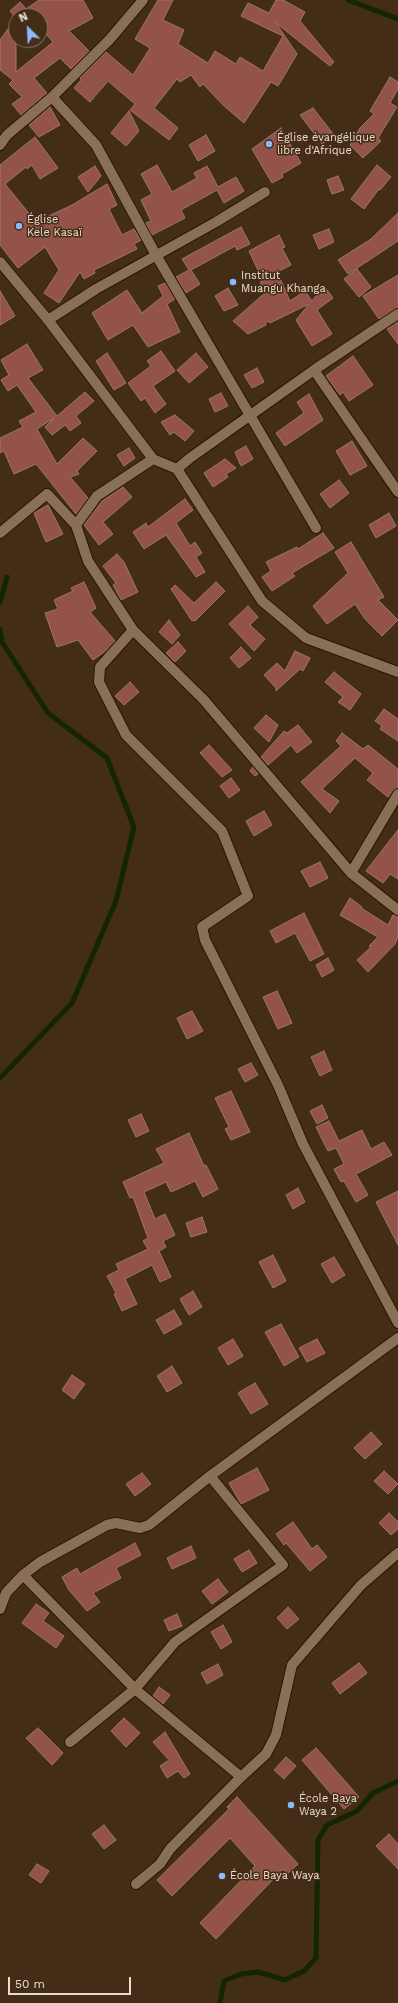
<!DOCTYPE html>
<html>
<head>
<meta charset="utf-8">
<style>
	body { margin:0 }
	#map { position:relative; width:398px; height:2003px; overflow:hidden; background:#442d17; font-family:"Work Sans",sans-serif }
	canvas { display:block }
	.north { position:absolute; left:8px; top:8px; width:40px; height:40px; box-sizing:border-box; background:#442d17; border:1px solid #877361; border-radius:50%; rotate:336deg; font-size:11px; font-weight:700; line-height:16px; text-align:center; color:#ecddd0 }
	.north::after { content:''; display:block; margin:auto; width:14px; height:18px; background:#8abafc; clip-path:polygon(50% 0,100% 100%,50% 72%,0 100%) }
	.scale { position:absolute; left:8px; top:1977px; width:123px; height:18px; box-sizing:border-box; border:2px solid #ecddd0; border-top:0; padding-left:5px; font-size:12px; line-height:14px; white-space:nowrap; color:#ecddd0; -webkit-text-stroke:3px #442d17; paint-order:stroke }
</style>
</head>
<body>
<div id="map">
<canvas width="398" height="2003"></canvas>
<div class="north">N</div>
<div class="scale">50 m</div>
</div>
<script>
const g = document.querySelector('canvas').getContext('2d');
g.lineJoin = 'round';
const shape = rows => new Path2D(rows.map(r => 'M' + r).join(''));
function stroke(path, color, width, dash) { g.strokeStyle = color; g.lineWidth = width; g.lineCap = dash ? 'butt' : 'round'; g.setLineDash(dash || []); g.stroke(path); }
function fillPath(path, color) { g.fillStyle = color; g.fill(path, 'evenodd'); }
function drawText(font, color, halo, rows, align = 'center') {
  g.font = font + ' "Work Sans",sans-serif'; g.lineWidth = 3; g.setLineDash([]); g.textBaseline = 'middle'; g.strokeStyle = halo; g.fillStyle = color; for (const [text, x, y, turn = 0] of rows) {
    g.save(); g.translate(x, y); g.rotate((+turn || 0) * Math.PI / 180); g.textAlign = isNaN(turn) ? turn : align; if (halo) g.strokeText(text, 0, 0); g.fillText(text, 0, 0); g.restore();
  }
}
const stream = shape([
	[348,0,398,19],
	[0,602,7,577],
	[0,629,2,642,48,713,107,758,134,827,116,901,72,1003,0,1078],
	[220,2003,224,1981,241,1974,258,1972,285,1980,304,1971,316,1958,318,1840,327,1825,357,1811,373,1793,398,1781]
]);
const building = shape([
	[39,0,83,0,93,18,69,31,89,51,71,69,60,58,34,78,47,93,21,115,12,104,22,97,9,84,13,80,0,70,0,40,16,18,10,11,20,2,26,9,39,0],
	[16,16,40,16,40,27,53,42,16,72,16,16],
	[158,0,173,0,163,20,184,30,178,44,208,63,215,51,236,64,240,57,263,71,283,36,241,16,248,3,269,13,276,0,283,0,305,12,300,21,334,62,330,66,276,23,297,54,278,86,271,82,244,123,223,105,203,84,200,87,191,75,180,82,177,79,154,108,178,128,169,140,130,110,135,104,108,81,90,102,74,88,81,80,80,78,106,52,133,75,150,48,135,39,158,0],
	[390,77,398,82,398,89,390,103,397,107,378,138,381,141,363,158,350,145,360,128,374,114,370,111,390,77],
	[50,107,60,125,39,137,29,125,50,107],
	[313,108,334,135,322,144,300,115,313,108],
	[129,111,139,131,126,146,111,133,129,111],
	[281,128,301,163,282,174,283,177,272,183,252,149,281,128],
	[206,135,215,151,198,161,189,145,206,135],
	[35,137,58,168,40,179,32,165,27,169,26,167,5,184,36,222,72,205,107,184,117,205,109,209,122,235,134,229,141,240,134,244,137,249,94,270,95,273,84,279,80,272,59,303,44,293,59,270,45,247,18,268,0,245,0,165,35,137],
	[157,165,172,192,197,178,194,173,207,166,218,187,236,177,244,191,224,203,217,190,181,210,185,218,152,235,146,223,151,221,150,219,141,200,152,194,141,174,157,165],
	[377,165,391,177,380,190,379,189,364,209,351,199,377,165],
	[95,166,101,176,88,192,78,177,95,166],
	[338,176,344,190,332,194,327,180,338,176],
	[398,213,398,241,348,274,338,260,371,239,398,213],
	[241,227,250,244,237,250,235,246,191,270,200,284,186,293,176,277,189,270,182,259,241,227],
	[329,229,334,242,319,249,313,235,329,229],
	[279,235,285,247,282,248,291,265,277,272,290,301,305,291,312,301,324,286,333,298,317,310,332,334,312,346,296,320,309,304,270,323,269,321,265,323,266,325,248,334,233,321,266,292,260,282,263,281,249,251,279,235],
	[357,269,371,287,359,297,344,279,357,269],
	[398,275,398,308,379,319,363,296,398,275],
	[165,283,175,299,167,304,180,332,148,347,133,325,108,340,92,313,127,290,142,313,163,296,158,286,165,283],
	[228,288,238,305,224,311,215,296,228,288],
	[0,291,15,316,0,325,0,291],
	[398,322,398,344,387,329,398,322],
	[27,344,43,370,28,378,57,416,85,392,94,401,76,416,81,423,70,431,65,425,52,435,45,427,54,418,37,429,57,464,83,438,97,451,77,471,79,474,70,477,88,498,76,514,36,464,14,474,4,451,0,453,0,438,23,427,19,421,36,412,17,385,8,391,1,380,9,375,1,360,27,344],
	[161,351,175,371,153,386,166,404,155,413,145,398,141,401,128,383,151,366,147,361,161,351],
	[107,353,126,383,114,390,96,361,107,353],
	[196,353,208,367,189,383,177,370,196,353],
	[353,356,373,385,349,401,343,392,340,395,326,376,353,356],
	[257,368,264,382,252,388,244,375,257,368],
	[221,393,228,406,215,412,209,399,221,393],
	[309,394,323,420,285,446,276,433,304,413,297,402,309,394],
	[175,415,194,431,185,441,174,432,170,435,161,422,175,415],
	[352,441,367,466,350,475,336,451,352,441],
	[246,446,253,459,241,466,235,452,246,446],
	[129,448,135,458,124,466,117,455,129,448],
	[225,459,236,468,226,474,228,477,213,487,204,473,225,459],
	[339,480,349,493,330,508,320,494,339,480],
	[123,487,132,497,103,522,113,534,99,545,84,525,102,501,123,487],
	[185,499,193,510,176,523,190,546,195,542,202,553,196,557,205,572,196,577,166,535,144,549,133,532,146,523,148,527,185,499],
	[48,505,63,534,46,542,34,513,48,505],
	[389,513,396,526,376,538,369,525,389,513],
	[323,533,334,548,292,573,295,576,272,591,262,577,271,571,266,562,297,547,298,549,323,533],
	[351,542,384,597,378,600,398,620,382,636,365,619,355,604,327,624,313,606,348,573,335,552,351,542],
	[117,554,124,562,138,592,121,600,113,585,116,583,103,566,117,554],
	[84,582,96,608,90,612,115,641,107,650,93,660,78,640,57,647,45,613,58,609,54,600,73,591,71,588,84,582],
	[216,582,225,591,195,621,194,620,192,621,171,589,175,585,194,603,216,582],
	[248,606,258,617,250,625,265,639,254,651,229,624,248,606],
	[169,620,180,635,172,644,159,632,169,620],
	[178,642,186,651,175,662,166,653,178,642],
	[241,647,251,658,239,668,230,658,241,647],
	[295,651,310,658,303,671,300,669,276,691,276,688,264,675,277,663,285,671,295,651],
	[334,672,361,694,350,710,338,702,343,697,325,682,334,672],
	[130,682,139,692,124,705,115,696,130,682],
	[384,709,398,719,398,741,380,729,382,726,375,721,384,709],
	[266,715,278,725,269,742,254,728,266,715],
	[298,725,312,742,297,753,291,745,268,765,261,757,284,731,287,733,298,725],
	[342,733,363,749,368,745,398,769,398,788,393,790,388,797,367,780,373,773,355,758,322,789,339,801,330,813,301,782,341,746,336,741,342,733],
	[209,745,232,770,222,777,200,753,209,745],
	[253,767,258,774,255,776,250,771,253,767],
	[231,778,240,790,229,798,220,786,231,778],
	[264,811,272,825,254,836,246,821,264,811],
	[398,830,398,879,390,874,383,883,366,871,398,830],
	[320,862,328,878,310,887,301,871,320,862],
	[350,898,362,907,361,908,388,925,393,915,398,916,398,937,395,944,368,972,357,960,371,947,369,946,378,937,340,915,350,898],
	[304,913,324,954,310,961,295,933,276,943,270,931,304,913],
	[328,958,334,970,322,977,316,965,328,958],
	[277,991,292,1023,278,1029,263,997,277,991],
	[192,1011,203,1031,187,1039,177,1018,192,1011],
	[324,1051,332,1070,320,1076,311,1057,324,1051],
	[251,1063,258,1075,245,1082,238,1069,251,1063],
	[231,1091,250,1132,231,1140,225,1129,229,1127,215,1098,231,1091],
	[322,1105,328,1118,317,1124,310,1111,322,1105],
	[141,1114,149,1131,136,1137,128,1120,141,1114],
	[329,1121,339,1141,362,1130,371,1149,384,1142,392,1155,356,1174,368,1195,356,1202,344,1181,341,1182,334,1169,344,1164,336,1148,328,1151,316,1127,329,1121],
	[189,1133,204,1166,206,1165,218,1189,203,1197,195,1181,171,1192,166,1182,144,1192,155,1219,165,1214,175,1235,163,1241,166,1247,159,1251,171,1277,160,1282,152,1265,125,1279,137,1304,122,1311,114,1294,116,1293,107,1276,119,1270,116,1264,148,1249,143,1241,148,1238,133,1197,130,1198,123,1182,164,1163,156,1149,189,1133],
	[298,1188,305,1202,293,1209,286,1195,298,1188],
	[398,1191,398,1245,376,1202,398,1191],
	[202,1217,207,1232,191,1237,186,1223,202,1217],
	[273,1255,286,1281,273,1288,259,1262,273,1255],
	[334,1257,345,1275,332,1283,321,1264,334,1257],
	[193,1291,202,1307,189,1315,180,1299,193,1291],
	[174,1310,182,1324,164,1334,156,1320,174,1310],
	[281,1324,299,1357,284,1366,265,1332,281,1324],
	[233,1339,243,1356,228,1365,218,1348,233,1339],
	[317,1339,325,1353,307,1362,299,1348,317,1339],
	[172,1366,182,1383,167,1392,157,1376,172,1366],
	[72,1375,85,1384,74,1399,62,1390,72,1375],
	[255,1383,268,1404,251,1414,238,1393,255,1383],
	[371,1432,382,1444,365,1459,354,1448,371,1432],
	[257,1468,269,1490,241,1504,229,1483,257,1468],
	[384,1471,398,1484,388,1494,374,1481,384,1471],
	[142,1473,151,1484,135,1496,126,1484,142,1473],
	[389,1513,398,1522,398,1529,391,1535,379,1523,389,1513],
	[293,1522,312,1549,317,1545,327,1557,310,1571,286,1543,284,1545,276,1534,293,1522],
	[135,1543,141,1555,116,1568,121,1578,93,1593,100,1602,87,1611,69,1590,62,1577,77,1568,80,1574,135,1543],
	[191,1546,196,1558,172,1569,167,1558,191,1546],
	[249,1550,257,1563,242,1572,234,1559,249,1550],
	[218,1579,228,1592,212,1604,202,1591,218,1579],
	[36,1604,49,1613,43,1621,64,1636,56,1648,22,1623,36,1604],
	[288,1607,299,1619,287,1629,277,1618,288,1607],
	[177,1614,182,1626,169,1631,164,1620,177,1614],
	[223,1625,232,1642,221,1649,211,1632,223,1625],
	[359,1663,367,1673,340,1694,332,1683,359,1663],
	[218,1664,223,1675,207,1684,201,1673,218,1664],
	[159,1687,170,1695,163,1704,153,1696,159,1687],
	[124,1718,140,1733,126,1747,111,1731,124,1718],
	[38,1728,63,1753,52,1765,26,1738,38,1728],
	[165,1732,190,1774,184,1778,178,1771,167,1778,160,1766,169,1760,153,1742,165,1732],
	[316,1748,359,1797,344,1809,302,1760,316,1748],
	[286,1757,296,1766,284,1779,274,1770,286,1757],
	[237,1797,298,1864,287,1874,283,1869,216,1939,200,1923,255,1866,230,1838,172,1896,157,1880,229,1809,227,1807,237,1797],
	[104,1825,116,1840,104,1849,92,1834,104,1825],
	[389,1834,398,1844,398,1869,376,1846,389,1834],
	[37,1864,49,1871,41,1883,29,1875,37,1864]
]);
const minor = shape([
	[52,97,96,145,156,255,316,528],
	[0,145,7,135,52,97,110,39,143,0],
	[0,262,48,320,153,459,177,469,262,601,306,638,398,672],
	[48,320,96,289,216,222,265,192],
	[314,370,398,492],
	[153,459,97,496,76,525,88,561,133,630,204,700,351,873,398,910],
	[177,469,190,458,314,370,398,314],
	[0,533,47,494,76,525],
	[133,630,100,667,99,682,126,735,222,831,248,896,202,927,205,940,278,1085,303,1144,398,1323],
	[351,873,398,794],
	[23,1575,135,1689,241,1777],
	[0,1609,6,1593,23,1575,40,1562,107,1525,116,1523,140,1528,149,1525,210,1476,398,1338],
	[70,1742,135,1689,175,1642,283,1565,210,1476],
	[136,1884,160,1864,170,1849,241,1777,266,1754,276,1735,292,1665,361,1585,398,1553]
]);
const markers = [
	[269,144,4,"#8abafc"],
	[19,226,4,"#8abafc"],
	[233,282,4,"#8abafc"],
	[291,1805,4,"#8abafc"],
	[222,1876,4,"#8abafc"]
];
const poiNames = [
	["Église évangélique",277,138],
	["libre d'Afrique",277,151],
	["Église",27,220],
	["Kele Kasaï",27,233],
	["Institut",241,276],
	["Muangu Khanga",241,289],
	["École Baya",299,1799],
	["Waya 2",299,1812],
	["École Baya Waya",230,1876]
];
stroke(stream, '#132600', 5);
fillPath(building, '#935348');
stroke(building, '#9b756e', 1);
stroke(minor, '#2a1500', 12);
stroke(minor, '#8a6f57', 10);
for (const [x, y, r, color] of markers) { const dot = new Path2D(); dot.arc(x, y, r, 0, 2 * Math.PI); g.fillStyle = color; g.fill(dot); stroke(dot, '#442d17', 1.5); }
drawText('11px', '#ecddd0', '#442d17', poiNames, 'left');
</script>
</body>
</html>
